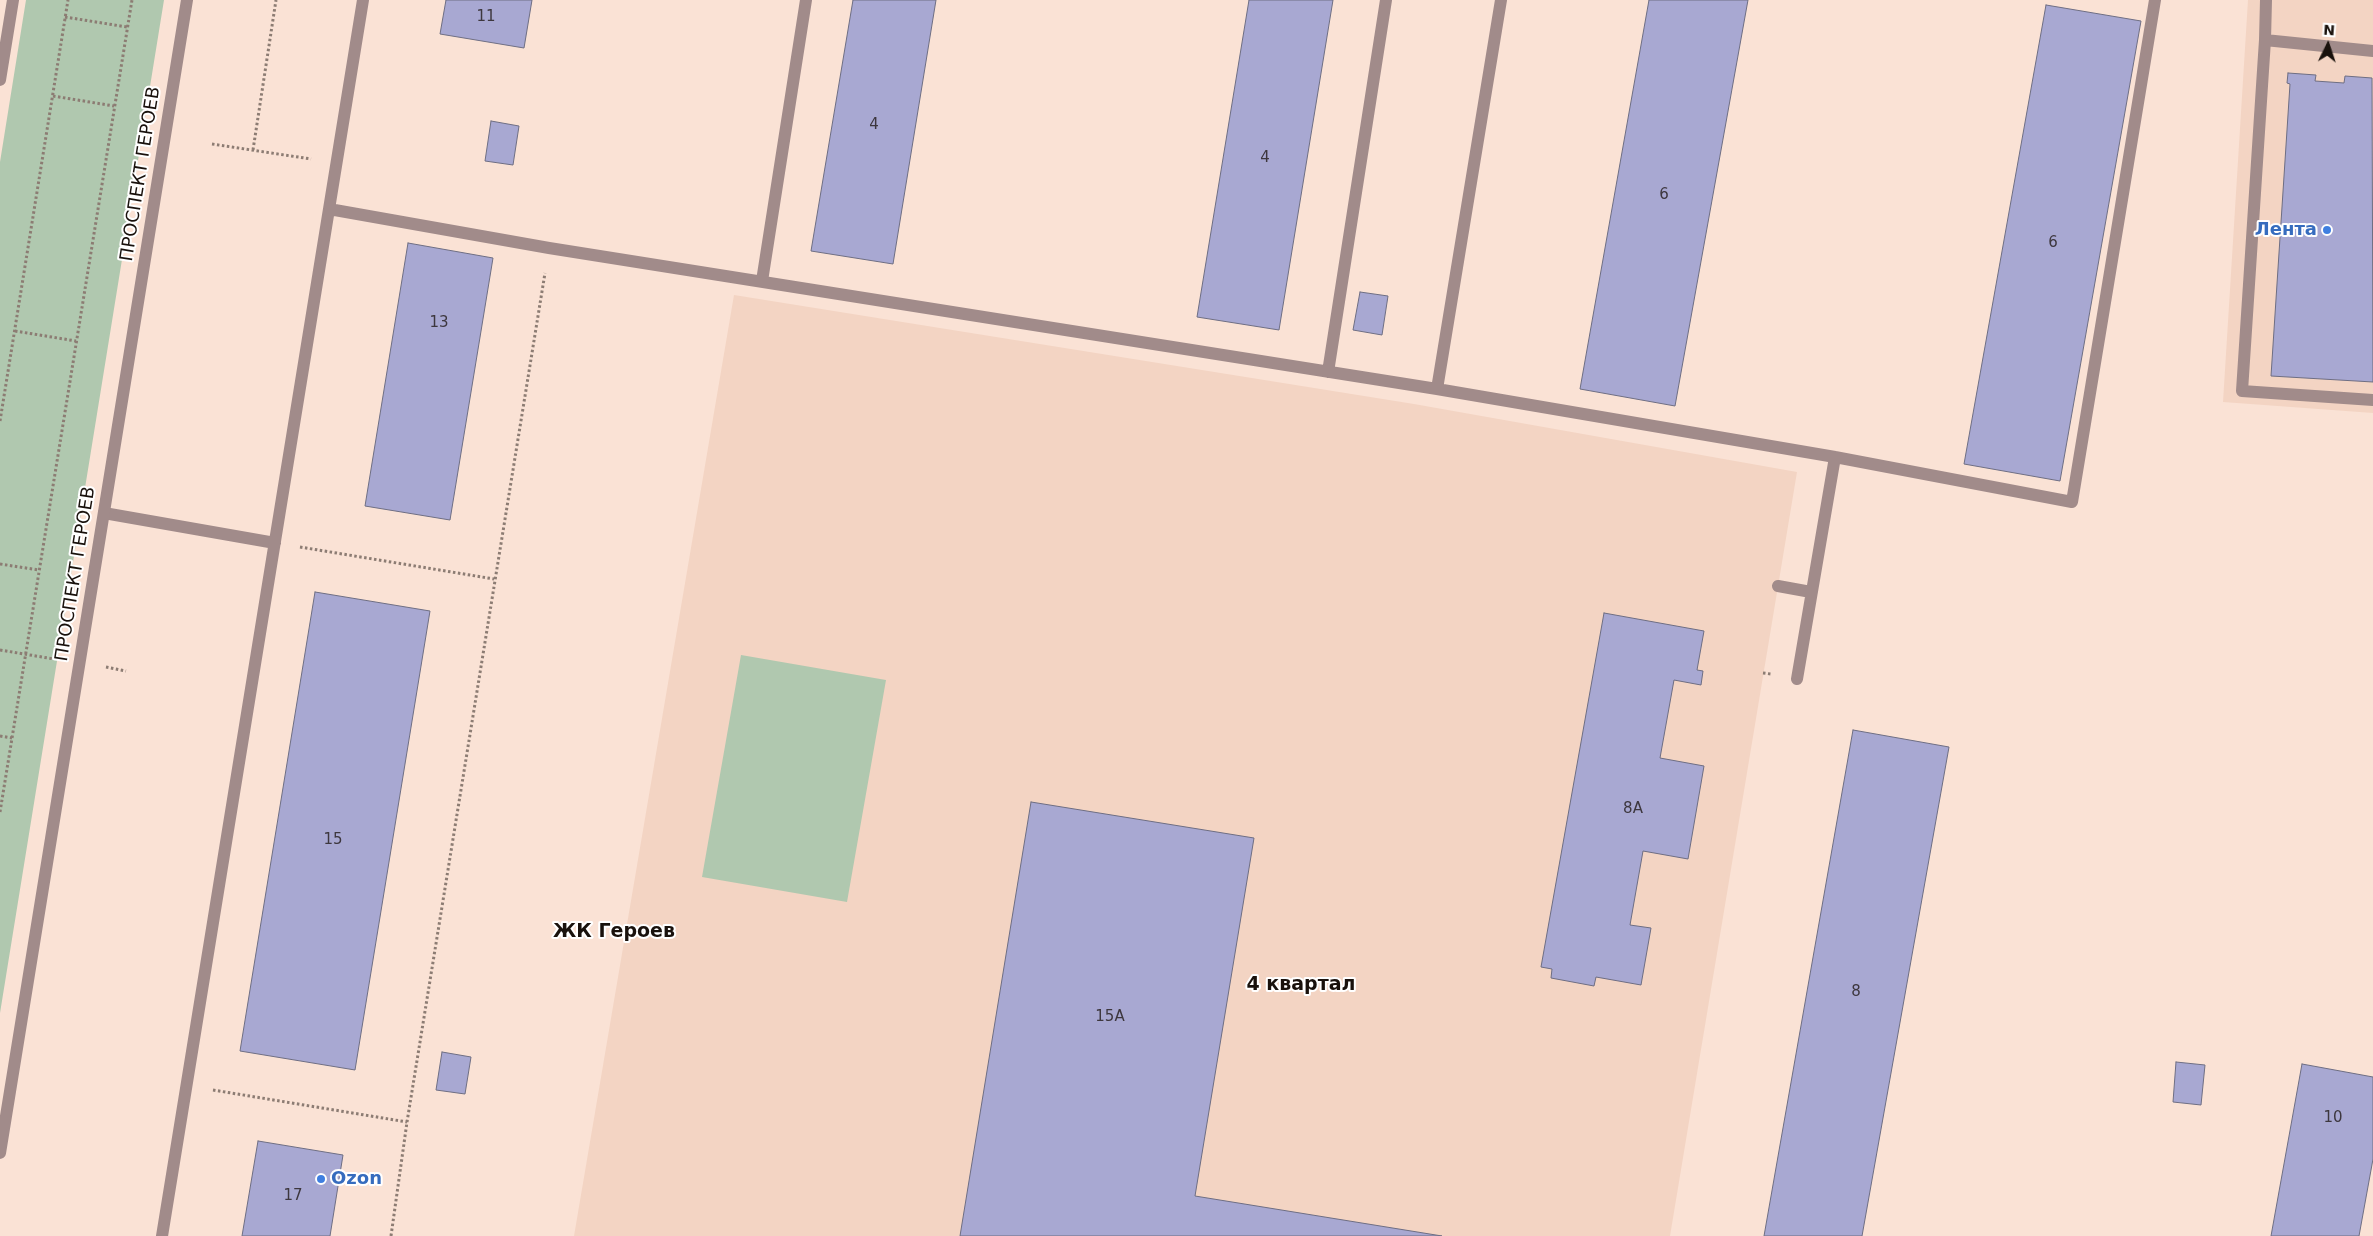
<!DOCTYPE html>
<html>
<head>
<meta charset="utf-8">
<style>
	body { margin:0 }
	#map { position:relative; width:2373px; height:1236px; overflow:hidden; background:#fae2d5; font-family:"DejaVu Sans",sans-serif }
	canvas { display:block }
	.north { position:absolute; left:2303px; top:20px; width:50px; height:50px; -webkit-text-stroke:4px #fff; paint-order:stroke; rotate:4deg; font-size:14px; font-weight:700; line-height:20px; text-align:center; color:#19110c }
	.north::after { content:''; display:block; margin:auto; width:18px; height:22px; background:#19110c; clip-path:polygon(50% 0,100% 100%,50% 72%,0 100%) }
</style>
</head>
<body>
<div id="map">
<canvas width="2373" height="1236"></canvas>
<div class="north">N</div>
</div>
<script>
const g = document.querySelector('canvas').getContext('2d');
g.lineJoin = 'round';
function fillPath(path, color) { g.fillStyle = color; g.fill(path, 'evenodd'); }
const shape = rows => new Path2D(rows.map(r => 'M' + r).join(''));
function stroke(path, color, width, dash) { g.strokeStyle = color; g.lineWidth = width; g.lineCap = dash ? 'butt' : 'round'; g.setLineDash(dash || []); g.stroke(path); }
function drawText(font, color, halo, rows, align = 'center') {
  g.font = font + ' "DejaVu Sans",sans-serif'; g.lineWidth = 4; g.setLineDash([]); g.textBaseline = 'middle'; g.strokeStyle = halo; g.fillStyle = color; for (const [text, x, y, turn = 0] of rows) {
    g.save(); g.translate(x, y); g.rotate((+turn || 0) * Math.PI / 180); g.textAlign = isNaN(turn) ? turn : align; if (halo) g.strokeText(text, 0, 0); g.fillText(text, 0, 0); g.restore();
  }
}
const built = shape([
	[2248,0,2373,0,2373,413,2223,402],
	[734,295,1414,404,1797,472,1670,1236,574,1236]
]);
const green = shape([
	[26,0,164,0,0,1013,0,162],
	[741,655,886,680,847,902,702,877]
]);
const building = shape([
	[446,0,532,0,524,48,440,34,446,0],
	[853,0,936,0,893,264,811,251,853,0],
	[1249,0,1333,0,1279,330,1197,317,1249,0],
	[1649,0,1748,0,1675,406,1580,389,1649,0],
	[2046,5,2141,21,2060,481,1964,464,2046,5],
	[2288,73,2316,75,2315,81,2344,83,2345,76,2372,78,2373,382,2271,376,2290,84,2287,83,2288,73],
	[491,121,519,126,513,165,485,161,491,121],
	[408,243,493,258,450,520,365,506,408,243],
	[1360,292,1388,296,1382,335,1353,330,1360,292],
	[315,592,430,611,355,1070,240,1051,315,592],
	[1604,613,1704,631,1697,670,1703,671,1701,685,1674,680,1660,758,1704,766,1688,859,1643,851,1630,925,1651,928,1641,985,1596,977,1594,986,1551,978,1552,969,1541,967,1604,613],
	[1853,730,1949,747,1862,1236,1764,1236,1853,730],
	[1031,802,1254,838,1195,1196,1442,1236,960,1236,1031,802],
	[442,1052,471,1057,465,1094,436,1090,442,1052],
	[2176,1062,2205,1065,2201,1105,2173,1102,2176,1062],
	[2302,1064,2373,1077,2373,1159,2359,1236,2271,1236,2302,1064],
	[258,1141,343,1155,330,1236,242,1236,258,1141]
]);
const path = shape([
	[65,17,127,27],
	[53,96,114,106],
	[212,144,311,159],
	[253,150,276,0],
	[15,331,76,341],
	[0,421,68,0],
	[300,547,494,579],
	[0,564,39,570],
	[0,650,54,659],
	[106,667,126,671],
	[1763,673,1771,674],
	[0,736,12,738],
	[0,812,132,0],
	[213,1090,407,1122],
	[391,1236,407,1122,545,273]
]);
const lane = shape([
	[2265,40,2266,0],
	[2373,51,2265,40,2242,391,2373,400],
	[329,209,549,248,1437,389,1501,0],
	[762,281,806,0],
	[1328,372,1386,0],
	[1437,389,1835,457,2072,502,2155,0],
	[104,513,275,543],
	[1778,586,1811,592],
	[1797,679,1835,457],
	[162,1236,363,0]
]);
const street = shape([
	[0,80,13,0],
	[0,1153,187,0]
]);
const markers = [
	[2327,230,5,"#3f7fe0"],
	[321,1179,5,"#3f7fe0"]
];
const numberNames = [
	["11",486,17],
	["4",874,125],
	["4",1265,158],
	["6",1664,195],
	["6",2053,243],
	["13",439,323],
	["8А",1633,809],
	["15",333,840],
	["8",1856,992],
	["15А",1110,1017],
	["10",2333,1118],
	["17",293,1196]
];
const streetNames = [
	["ПРОСПЕКТ ГЕРОЕВ",141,174,-81],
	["ПРОСПЕКТ ГЕРОЕВ",76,574,-81]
];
const shopNames = [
	["Лента",2317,230],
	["Ozon",331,1179,"left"]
];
const neighbourhoodNames = [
	["ЖК Героев",614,932],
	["4 квартал",1301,985]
];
fillPath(built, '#f3d4c3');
fillPath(green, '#b0c8af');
fillPath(building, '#a8a8d2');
stroke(building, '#6e6e83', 1);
stroke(path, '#8c7c73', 3, [2.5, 2.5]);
stroke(lane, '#a18b8a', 12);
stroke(street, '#a18b8a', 12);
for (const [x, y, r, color] of markers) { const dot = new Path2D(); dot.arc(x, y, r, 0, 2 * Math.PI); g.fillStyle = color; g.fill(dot); stroke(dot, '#fff', 2); }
drawText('15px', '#3d373e', null, numberNames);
drawText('18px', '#19110c', '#fff', streetNames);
drawText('bold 18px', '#366cbe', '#fff', shopNames, 'right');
drawText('bold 19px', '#19110c', '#fff', neighbourhoodNames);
</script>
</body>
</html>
